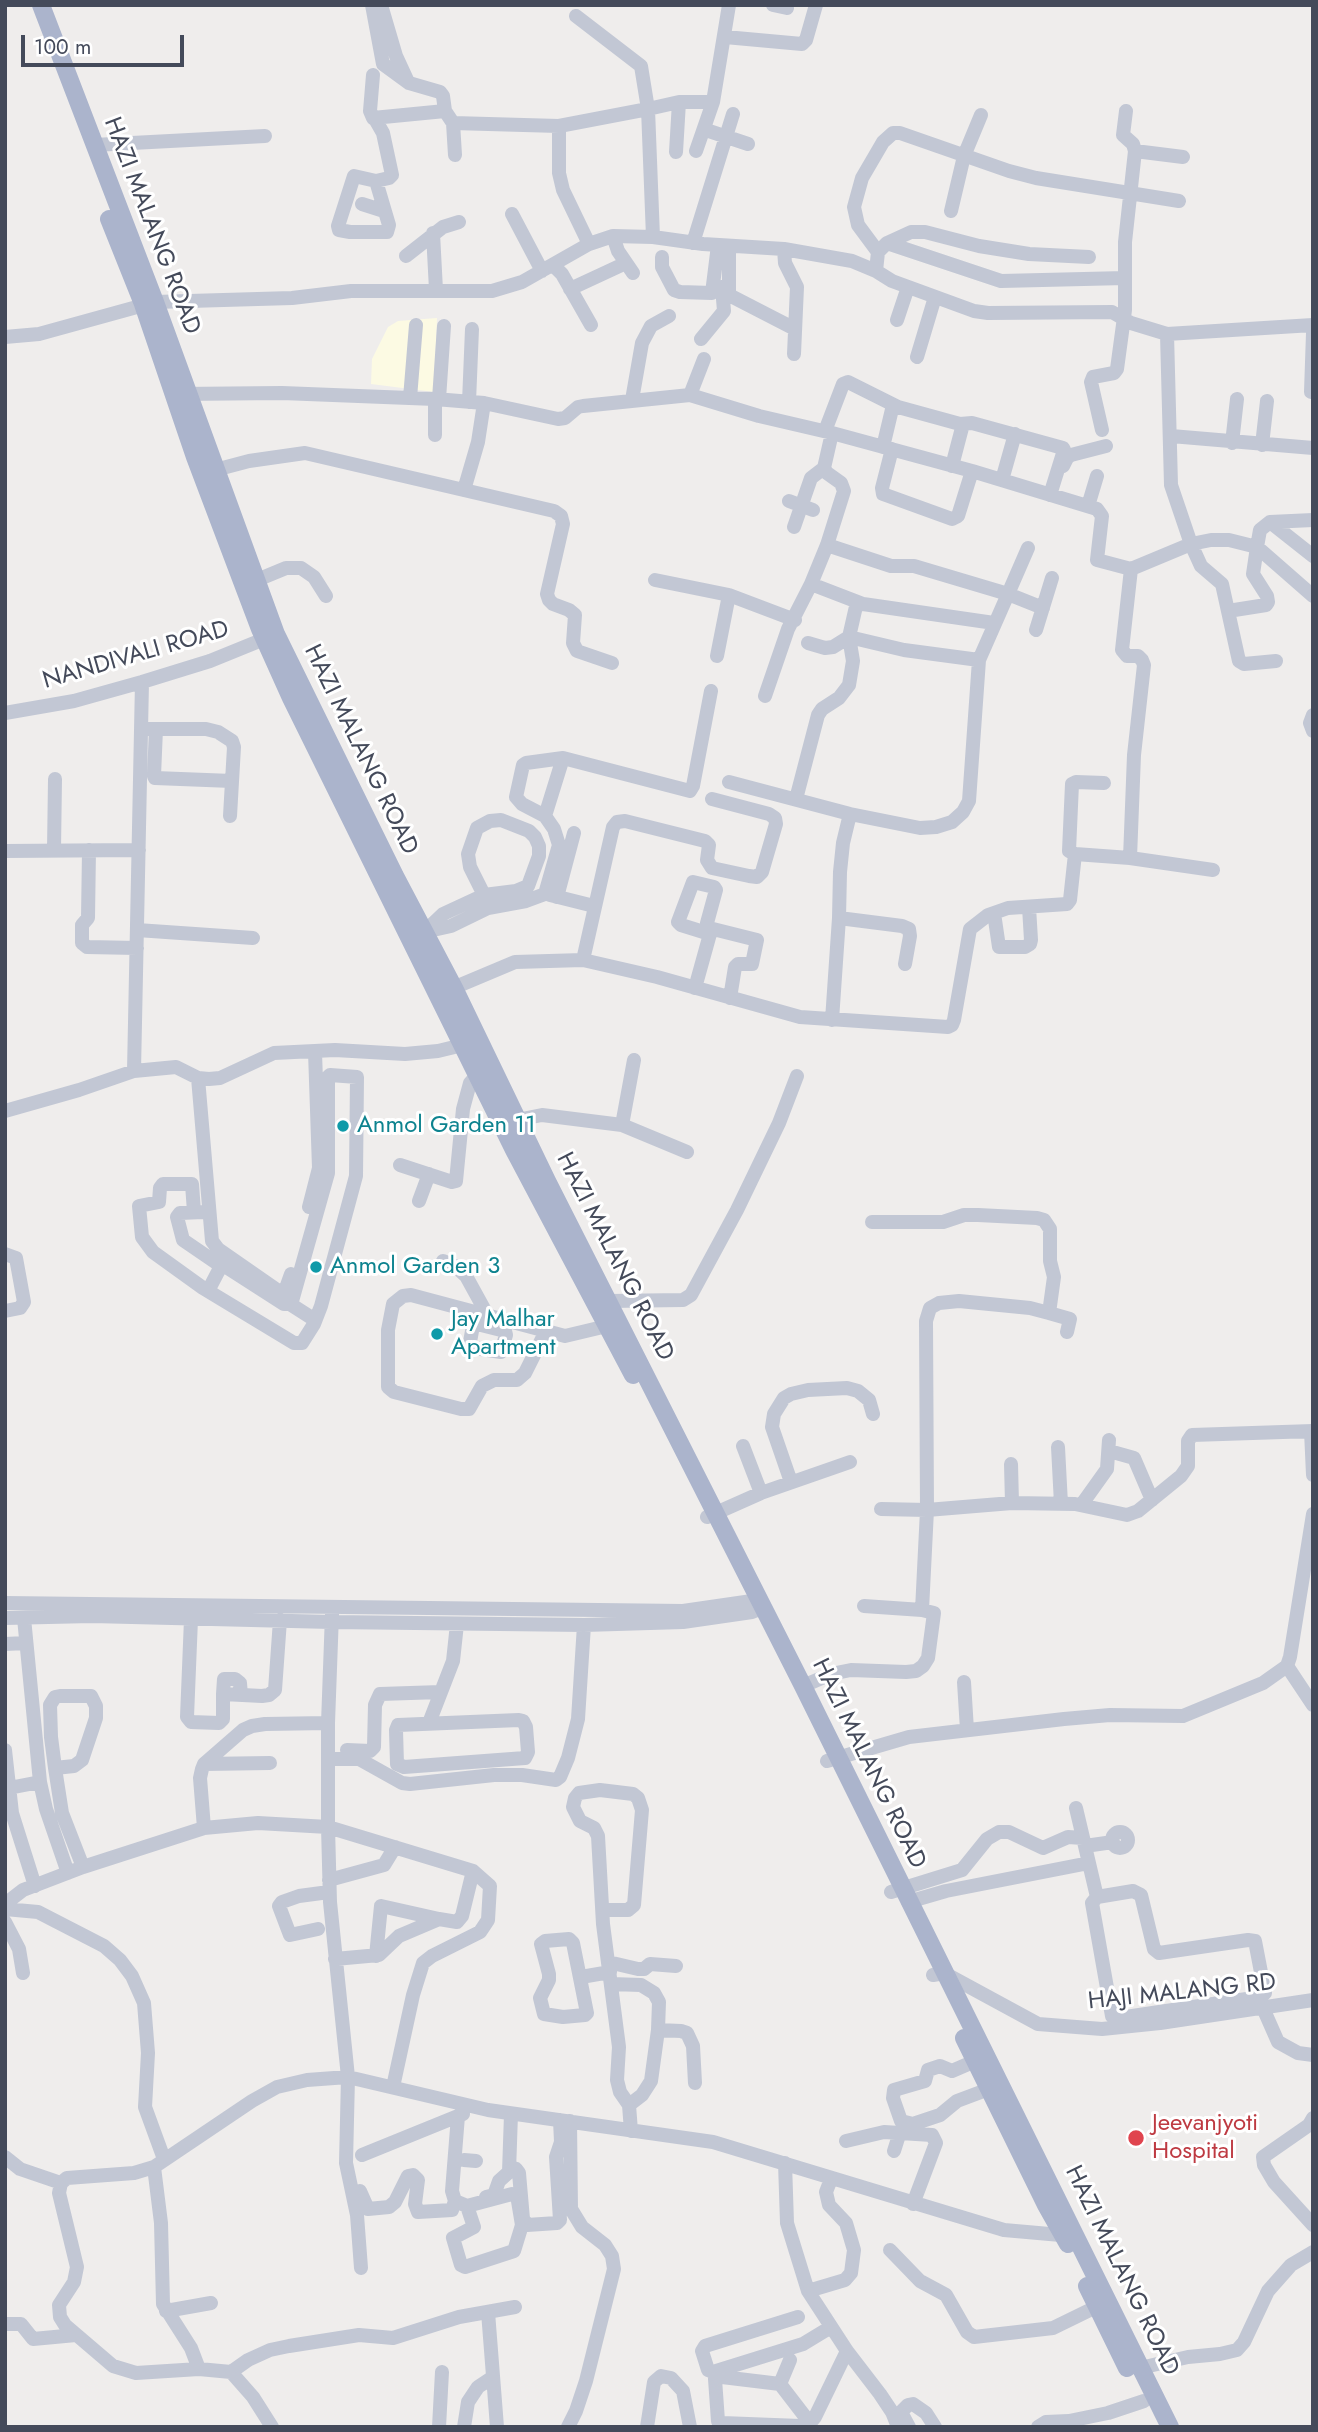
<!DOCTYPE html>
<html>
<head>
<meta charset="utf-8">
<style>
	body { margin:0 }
	#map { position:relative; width:1318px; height:2432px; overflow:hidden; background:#efedec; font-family:Jost,sans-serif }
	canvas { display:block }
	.frame { position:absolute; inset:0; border:7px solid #444a5a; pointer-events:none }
	.scale { position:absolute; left:21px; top:35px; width:163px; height:32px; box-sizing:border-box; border:4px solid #444a5a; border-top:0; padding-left:9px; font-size:21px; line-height:24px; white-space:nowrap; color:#444a5a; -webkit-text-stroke:5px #fff; paint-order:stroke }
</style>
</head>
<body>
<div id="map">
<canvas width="1318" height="2432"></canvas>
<div class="frame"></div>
<div class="scale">100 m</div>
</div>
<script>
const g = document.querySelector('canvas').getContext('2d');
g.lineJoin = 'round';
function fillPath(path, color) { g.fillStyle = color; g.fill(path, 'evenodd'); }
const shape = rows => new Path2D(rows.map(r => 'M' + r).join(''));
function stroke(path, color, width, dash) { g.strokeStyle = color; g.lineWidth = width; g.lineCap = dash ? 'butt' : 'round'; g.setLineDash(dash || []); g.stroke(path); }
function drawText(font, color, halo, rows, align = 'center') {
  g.font = font + ' Jost,sans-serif'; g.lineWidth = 6; g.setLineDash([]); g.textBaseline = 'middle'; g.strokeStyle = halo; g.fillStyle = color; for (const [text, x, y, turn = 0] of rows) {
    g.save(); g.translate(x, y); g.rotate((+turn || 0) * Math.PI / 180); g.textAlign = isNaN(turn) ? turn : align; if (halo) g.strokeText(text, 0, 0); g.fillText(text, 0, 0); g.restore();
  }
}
const commercial = shape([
	[437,318,434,392,371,384,372,359,388,327,398,321]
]);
const minor = shape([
	[372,5,383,64,409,83,440,92,443,96,445,111,453,123],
	[381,5,396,56,408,82],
	[773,5,787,8],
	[576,16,641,66,648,109,559,126,559,173,563,190,589,244],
	[725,37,802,44,806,40,816,5],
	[373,75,370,111,373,118,445,111],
	[375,119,383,133,392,175,389,178,376,181,354,176,338,226,339,230,350,232,387,232,389,225,376,181],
	[709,131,748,144],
	[94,145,265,136],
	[696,151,713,102],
	[1135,151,1183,157],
	[676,152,679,102],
	[455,155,453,123,559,126],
	[362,204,384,211],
	[951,211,964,156,981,115],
	[512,214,542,271],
	[433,233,436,290],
	[613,236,618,251,633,273],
	[653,237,648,109,679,102,713,102,729,5],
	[693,243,733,114],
	[887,243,911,232,925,232,979,246,1029,254,1089,257],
	[729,246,729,295,795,329],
	[784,249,785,263,797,287,794,354],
	[878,252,887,243,1001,281,1125,278],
	[406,256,443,227,459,222],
	[662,257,662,267,674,290,680,292,712,293,718,245],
	[553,265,562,274,591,325],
	[876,271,878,252,858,225,854,207,862,178,883,142,893,133,900,133,1009,171,1036,178,1179,201],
	[570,289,626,263],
	[897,320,908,287],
	[1167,334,1171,485,1191,544,1211,540,1229,540,1257,547,1260,530,1270,522,1313,520],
	[5,337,39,334,155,302,292,298,351,291,492,291,522,282,589,244,613,236,653,237,703,244,784,249,852,261,876,271,892,281,974,311,988,313,1112,312,1131,323,1167,334,1313,325],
	[701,339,724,311,722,287],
	[917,357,935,297],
	[1311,392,1313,333],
	[179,394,282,393,435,399,484,403,558,419,565,418,578,407,583,406,690,395,759,416,832,433,972,471,1097,509,1102,516,1097,560,1131,569,1191,544,1201,566,1222,584,1239,661,1244,664,1276,661],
	[690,395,704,359],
	[410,398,416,325],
	[435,399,435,435],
	[439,399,444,326],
	[632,400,642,343,651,326,669,316],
	[469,402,472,329],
	[1102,430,1091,382,1093,377,1114,373,1117,369,1125,310,1125,242,1135,151,1133,144,1123,135,1126,111],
	[825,431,843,384,848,382,898,407,960,424,972,423,1063,448,1064,450,1050,495],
	[1171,436,1313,448],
	[1232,443,1237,399],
	[1262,445,1267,401],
	[883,447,893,405],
	[892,449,882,488,883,494,952,519,958,516,972,471],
	[952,466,963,424],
	[1063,466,1067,458,1071,455,1106,446],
	[215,470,249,461,305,453,554,511,561,516,563,524,547,594,549,600,553,604,569,610,575,615,573,643,577,651,612,663],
	[1002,480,1015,434],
	[464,490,478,442,484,403],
	[789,501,813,510],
	[1088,506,1097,476],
	[1270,522,1313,556],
	[794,527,811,478,824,468],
	[827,545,891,566,914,566,1008,594,979,660],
	[1028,548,1008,594,1043,608],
	[1131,569,1122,650,1127,656,1138,656,1142,660,1144,665,1134,755,1130,858,1213,870],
	[257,580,286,568,301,568,314,577,326,596],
	[655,580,729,595,795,620],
	[811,584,863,604,994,623],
	[1228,611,1266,605,1268,602,1267,596,1253,574,1257,547,1313,596],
	[1036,630,1052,578],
	[808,643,825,648,833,647,849,637],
	[717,656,729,595],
	[765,696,788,629,811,584,827,545,844,491,841,483,827,473,824,468,832,433],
	[5,713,74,701,142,682,210,661,274,635],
	[1313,715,1310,723,1313,731],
	[141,729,206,729,218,732,232,741,234,747,230,816],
	[156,729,154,776,155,778,232,781],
	[729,782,850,814,920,828,936,827,952,822,963,812,969,801,979,660,904,650,849,637],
	[1104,783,1076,782,1072,784,1069,851,1075,854,1130,858],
	[796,799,818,715,822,709,839,698,849,685,853,661,849,637,857,602],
	[545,816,563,758],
	[54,850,55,779],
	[89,850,88,918,82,925,82,943,87,947,137,948],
	[5,851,139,850],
	[550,895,594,906],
	[557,897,574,833],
	[994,913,999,947,1025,947,1030,944,1031,940,1029,907],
	[839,918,902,926,909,929,910,936,905,964],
	[709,928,757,940,752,964,738,964,735,967,730,998],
	[137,930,253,938],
	[424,932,451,926,488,908,526,901,545,894,559,845,554,829,545,816,522,804,516,797,523,765,526,763,563,758,690,791,693,786,711,691],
	[424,932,443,914,484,895,516,891,528,886,539,856,539,846,535,837,529,831,501,820,490,821,477,828,468,854,470,867,484,895],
	[583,960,613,827,617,822,625,821,705,841,709,845,707,860,712,868,749,876,757,877,762,872,776,824,775,818,769,814,712,799],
	[695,988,710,934,707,923,716,890,714,887,693,882,678,922,681,925,710,934],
	[446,991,515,962,583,960,657,977,800,1017,948,1027,952,1025,954,1020,970,929,988,915,1008,908,1067,904,1070,900,1075,854],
	[832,1020,839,918,840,872,843,843,850,814],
	[134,1071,142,682],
	[198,1078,212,1241,218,1249,277,1290,283,1291,286,1288,291,1274],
	[5,1111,79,1090,134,1071,176,1067,198,1078,209,1079,220,1078,274,1053,335,1050,405,1054,438,1051,471,1043],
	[517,1120,542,1115,622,1125,687,1152],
	[622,1125,634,1060],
	[400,1165,452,1182,456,1181,463,1109,470,1083,477,1075],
	[419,1201,429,1174],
	[309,1207,319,1168,315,1052],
	[194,1212,192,1184,163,1184,160,1188,159,1202,139,1206,142,1237,153,1252,203,1288,294,1343,302,1343,314,1324,321,1306,356,1176,357,1077,330,1075,328,1077,328,1173,292,1301,289,1304,284,1304,228,1268],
	[203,1212,180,1213,177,1217,183,1240,221,1266,208,1291],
	[872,1222,943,1222,964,1215,978,1215,1037,1218,1044,1220,1050,1229,1050,1261,1054,1277,1049,1313,1030,1308,959,1301,939,1303,930,1308,926,1321,927,1510,922,1610],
	[5,1254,16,1258,24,1302,20,1308,5,1311],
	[443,1261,455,1266,466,1276,488,1316],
	[286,1297,290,1304,315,1320],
	[603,1305,609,1301,683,1300,691,1295,737,1210,779,1123,797,1076],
	[1049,1313,1070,1319,1067,1332],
	[473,1323,505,1331,506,1335,501,1352,474,1348,470,1344,470,1342,474,1320,475,1312],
	[546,1331,525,1373,517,1380,494,1380,482,1386,469,1409,461,1409,394,1392,388,1387,388,1330,393,1304,403,1296,411,1295,565,1336,607,1326],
	[1311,1431,1313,1475],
	[743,1446,761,1493],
	[1058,1447,1061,1504],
	[1109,1451,1134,1458,1152,1500],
	[1011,1464,1012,1503],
	[791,1482,772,1427,774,1414,784,1398,791,1394,808,1390,847,1388,858,1391,869,1400,873,1414],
	[1082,1504,1107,1469,1109,1440],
	[881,1509,927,1510,1012,1503,1075,1504,1127,1515,1138,1511,1181,1476,1188,1466,1188,1441,1192,1435,1313,1431],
	[707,1517,761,1493,850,1462],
	[5,1603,683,1611,752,1601],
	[332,1614,328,1723,328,1827,473,1871,490,1886,488,1920,480,1932,432,1956,423,1963,413,1995,393,2087],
	[5,1618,92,1616,331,1622,584,1625,683,1622,752,1612,762,1608],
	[24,1618,40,1782,46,1809,68,1873],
	[191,1619,187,1717,191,1722,219,1723,223,1719,223,1694,262,1696,269,1695,275,1690,280,1620],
	[5,1644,26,1643],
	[1287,1666,1313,1705],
	[964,1682,967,1730],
	[803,1686,831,1674,851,1670,906,1672,916,1671,923,1666,928,1658,934,1613,922,1610,864,1606],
	[223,1694,224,1679,235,1679,240,1683,241,1695],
	[519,1720,523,1721,526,1727,528,1752,525,1758,404,1767,397,1764,396,1730,398,1725,519,1720],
	[429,1723,453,1661,457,1624],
	[5,1750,12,1813,35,1886],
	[347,1750,370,1751,374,1747,375,1705,380,1694,441,1692],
	[328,1759,359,1759,402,1783,410,1784,494,1775,522,1775,556,1780,560,1777,568,1758,578,1719,584,1625],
	[827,1761,909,1737,1064,1719,1110,1715,1183,1716,1263,1683,1287,1666,1290,1657,1313,1514],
	[204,1764,270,1763],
	[55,1768,74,1766,82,1760,96,1718,96,1706,91,1696,60,1696,55,1697,50,1705,51,1737,55,1768,62,1813,83,1867],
	[9,1788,40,1782],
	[1076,1808,1097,1897],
	[204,1828,200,1778,202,1769,204,1764,243,1730,252,1726,265,1724,328,1723],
	'1112 1840a8 8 0 1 1 16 0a8 8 0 1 1-16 0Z',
	[1085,1846,1113,1842],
	[329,1880,384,1865,395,1847],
	[1133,1891,1141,1895,1154,1949,1159,1953,1248,1940,1255,1941,1265,1993,1260,1997,1119,2018,1112,2016,1092,1903,1097,1897,1133,1891],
	[891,1892,962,1870,987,1839,999,1832,1009,1832,1043,1848,1068,1837,1083,1838],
	[908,1902,946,1891,1089,1863],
	[5,1904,23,1890,83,1867,204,1828,258,1823,328,1827,330,1902,348,2077,307,2080,277,2087,252,2101,154,2167,134,2173,67,2178,61,2183,59,2193,77,2267,74,2282,59,2305,60,2317,65,2325,113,2366,136,2373,199,2369,231,2372,253,2397,272,2427],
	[5,1909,38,1912,104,1946,120,1960,132,1976,144,2003,148,2053,145,2107,164,2159],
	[603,1910,628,1910,634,1905,642,1810,638,1798,633,1794,600,1790,579,1793,575,1798,573,1807,580,1821,594,1828,598,1836,603,1924,619,2047,617,2080,620,2092,629,2105,631,2131],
	[5,1922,19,1949,23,1973],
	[318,1929,290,1935,279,1906,282,1902,299,1896,329,1892],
	[569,1939,573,1943,587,2013,585,2015,563,2017,544,2014,540,1998,549,1980,549,1974,541,1944,545,1941,569,1939],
	[376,1956,381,1906,439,1919],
	[335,1959,379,1955,399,1936,439,1919,457,1922,462,1916,473,1871],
	[608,1962,638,1969,644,1969,650,1964,676,1966],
	[933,1975,944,1973,1038,2024,1102,2029,1160,2023,1313,2000],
	[581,1977,610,1972],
	[611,1984,641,1985,654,1993,659,2002,658,2030,651,2081,642,2095,629,2105],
	[1263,2008,1278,2042,1298,2053,1313,2055],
	[658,2030,681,2031,687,2033,693,2046,695,2083],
	[975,2061,952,2071,940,2066,928,2070,925,2081,894,2090,893,2098,901,2121,913,2124,940,2115,957,2101,989,2089],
	[511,2114,509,2172,516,2169,519,2173,523,2219,527,2225,557,2223,560,2220,556,2157,561,2142,560,2120],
	[1313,2118,1309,2125,1263,2157,1264,2165,1274,2182,1313,2225],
	[846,2141,884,2132,932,2135,936,2143,913,2204],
	[894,2151,900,2132],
	[362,2155,463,2114],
	[5,2157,20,2169,61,2183],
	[464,2160,476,2161],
	[785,2163,787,2223,808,2291,847,2351,880,2394,892,2412,898,2427],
	[154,2167,161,2223,163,2304,191,2348,199,2369],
	[360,2191,368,2209,389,2207,395,2202,408,2176,413,2175,418,2180,415,2204,418,2212,452,2210,455,2201,452,2191,458,2116],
	[486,2197,494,2195,499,2181,509,2172],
	[455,2201,467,2206,512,2194,517,2195,522,2225,514,2251,465,2267,461,2265,453,2238,474,2227,467,2206],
	[890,2250,920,2281,946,2295,967,2332,974,2337,1053,2328,1096,2307],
	[361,2268,357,2215,346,2163,348,2077,488,2110,713,2142,1004,2230,1072,2236],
	[808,2291,845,2280,851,2273,854,2250,846,2223,829,2205,826,2192,831,2179],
	[166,2311,211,2303],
	[488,2312,497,2427],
	[798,2317,705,2346,702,2351,708,2370,713,2372,803,2344,831,2327],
	[5,2324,21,2324,33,2339,76,2335],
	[1140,2368,1188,2357,1220,2354,1237,2350,1244,2342,1268,2291,1291,2265,1313,2252],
	[231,2372,248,2360,270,2350,289,2346,359,2335,393,2338,459,2317,515,2307],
	[780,2384,790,2360],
	[810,2423,780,2384,722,2377,715,2379,718,2421,722,2423,800,2426,810,2423,815,2417,847,2351],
	[439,2427,442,2372],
	[464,2427,468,2402,478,2387,493,2377],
	[568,2427,576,2411,586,2381,614,2269,612,2256,605,2245,582,2227,571,2209,570,2121],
	[647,2427,654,2382,661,2376,671,2378,683,2391,690,2427],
	[909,2427,901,2412,908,2405,913,2404,926,2413,935,2427],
	[1038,2427,1046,2422,1069,2421,1108,2413,1144,2401]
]);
const major = shape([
	[41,5,155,302,276,634,395,876,454,988,547,1181,803,1686,1170,2427],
	[109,219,143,304,195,457,260,629,291,698,514,1150,633,1375],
	[964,2038,1046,2205,1068,2244],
	[1087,2286,1127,2368]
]);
const markers = [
	[343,1126,7,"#0f9aa8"],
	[316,1267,7,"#0f9aa8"],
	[437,1334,7,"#0f9aa8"],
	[1136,2138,9,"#e0444e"]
];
const streetNames = [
	["HAZI MALANG ROAD",151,226,69],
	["NANDIVALI ROAD",136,656,-16],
	["HAZI MALANG ROAD",360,750,64],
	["HAZI MALANG ROAD",614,1257,63],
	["HAZI MALANG ROAD",868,1764,64],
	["HAJI MALANG RD",1182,1993,-6],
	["HAZI MALANG ROAD",1121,2271,64]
];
const cultureNames = [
	["Anmol Garden 11",357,1126],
	["Anmol Garden 3",330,1267],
	["Jay Malhar",451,1320],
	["Apartment",451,1348]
];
const healthNames = [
	["Jeevanjyoti",1152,2124],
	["Hospital",1152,2152]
];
fillPath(commercial, '#fcfae3');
stroke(minor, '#c2c7d4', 14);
stroke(major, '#abb4cc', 18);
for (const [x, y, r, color] of markers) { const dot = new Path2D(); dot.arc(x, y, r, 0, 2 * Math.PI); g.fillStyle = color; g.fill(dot); stroke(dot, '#fff', 2.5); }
drawText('24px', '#444a5a', '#fff', streetNames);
drawText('24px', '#0d838f', '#fff', cultureNames, 'left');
drawText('24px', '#be3a42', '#fff', healthNames, 'left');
</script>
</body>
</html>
